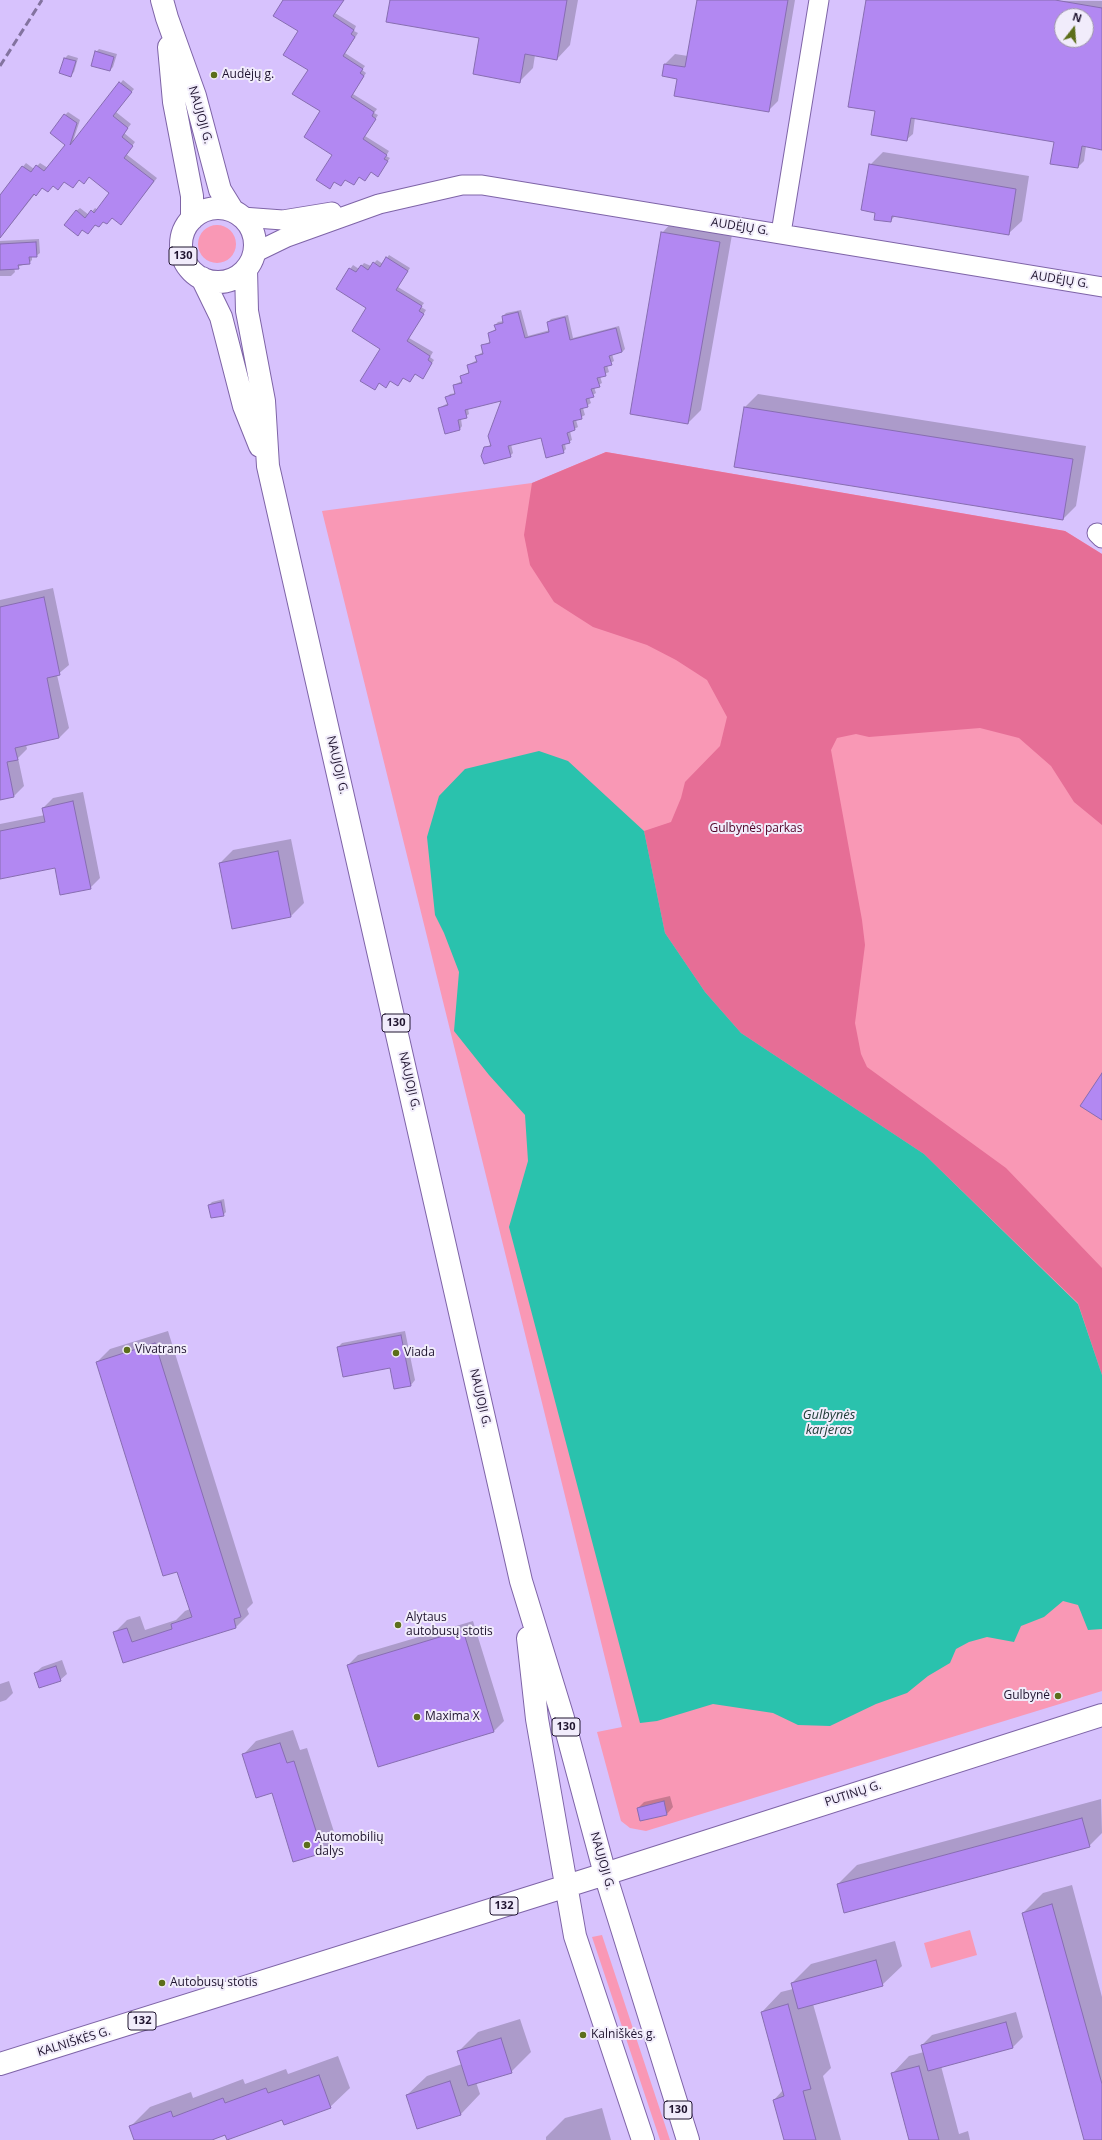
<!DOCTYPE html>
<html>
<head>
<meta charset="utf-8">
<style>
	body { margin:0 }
	#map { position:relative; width:1102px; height:2140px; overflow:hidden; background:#d7c2fd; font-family:"Open Sans",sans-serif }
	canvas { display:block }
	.north { position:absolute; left:1054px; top:8px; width:40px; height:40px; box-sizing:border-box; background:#f1ecfb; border:1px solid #9d96a9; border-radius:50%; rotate:17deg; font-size:11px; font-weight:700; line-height:16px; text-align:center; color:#1f142f }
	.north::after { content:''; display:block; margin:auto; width:14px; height:18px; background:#5c6e1b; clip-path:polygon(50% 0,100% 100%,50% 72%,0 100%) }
</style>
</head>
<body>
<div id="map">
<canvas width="1102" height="2140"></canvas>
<div class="north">N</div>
</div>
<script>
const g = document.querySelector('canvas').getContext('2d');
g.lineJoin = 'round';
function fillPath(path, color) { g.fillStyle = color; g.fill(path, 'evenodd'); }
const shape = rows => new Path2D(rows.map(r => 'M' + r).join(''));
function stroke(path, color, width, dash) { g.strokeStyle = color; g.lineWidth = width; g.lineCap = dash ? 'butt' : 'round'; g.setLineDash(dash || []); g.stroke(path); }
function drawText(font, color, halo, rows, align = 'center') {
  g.font = font + ' "Open Sans",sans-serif'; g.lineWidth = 4; g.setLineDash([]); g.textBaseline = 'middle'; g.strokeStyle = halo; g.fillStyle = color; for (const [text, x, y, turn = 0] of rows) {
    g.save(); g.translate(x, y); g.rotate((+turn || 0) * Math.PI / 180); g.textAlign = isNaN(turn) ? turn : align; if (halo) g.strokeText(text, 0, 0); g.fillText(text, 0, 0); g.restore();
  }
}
const green = shape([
	'198 244a19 19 0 1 1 38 0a19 19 0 1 1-38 0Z',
	[606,452,1065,531,1102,554,1102,1691,646,1831,630,1828,621,1821,597,1732,622,1727,322,511,532,483],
	[970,1930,977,1955,931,1968,924,1943],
	[602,1935,670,2140,660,2140,592,1937]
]);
const forest = shape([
	[606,452,1065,531,1102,554,1102,825,1074,802,1051,766,1019,738,980,728,869,737,856,734,837,738,831,750,862,920,865,945,855,1023,861,1054,867,1067,1006,1168,1102,1268,1102,1375,1078,1303,924,1154,741,1033,705,992,665,933,644,831,671,822,681,798,685,782,720,746,727,717,707,680,676,660,647,645,593,627,554,602,530,565,524,535,532,483]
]);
const water = shape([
	[539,751,568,761,644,831,665,933,705,992,741,1033,924,1154,1078,1304,1102,1375,1102,1629,1088,1630,1078,1605,1063,1601,1044,1617,1021,1626,1014,1642,987,1637,969,1642,956,1649,950,1663,928,1676,907,1693,876,1704,830,1726,798,1725,773,1713,713,1704,657,1721,640,1723,509,1227,528,1161,525,1115,489,1075,454,1031,459,972,444,933,435,915,427,837,439,796,465,769]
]);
const shadow = shape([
	[284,0,344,0,335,13,356,26,354,31,358,33,345,53,365,66,362,70,366,73,353,94,377,109,374,113,378,115,365,136,389,151,386,156,390,158,378,175,371,171,365,180,359,176,346,179,341,185,335,181,330,187,333,155,300,31],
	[391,0,578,0,570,45,557,59,535,55,533,68,519,82,480,38],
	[698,0,795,0,778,101,768,111,678,78,663,75,665,64,675,54,688,56],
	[867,0,1102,1,1102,149,1086,146,1084,161,1078,167,1055,141,915,117,913,134,906,140,876,110],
	[1062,16,1086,16,1086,40,1062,40],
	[99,49,117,54,113,67,110,70,96,52],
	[68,55,78,58,74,72,71,75,65,58],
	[123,80,134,89,116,112,131,124,124,133,135,142,126,154,157,178,124,220,112,217,96,224,91,230,76,211,80,208,89,215,95,208,98,210,110,193,89,176,43,187,35,194,0,238,0,195,26,163,34,169,40,163,48,168,66,145,65,115,68,112,80,120,72,144],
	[883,152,1029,176,1022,221,1008,234,896,215,890,221,877,212,870,165],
	[675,219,733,229,701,410,688,423,662,233],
	[39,239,40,253,36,256,32,256,32,260,29,263,14,268,15,272,11,276,0,276,0,241],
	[389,255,410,268,398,287,424,303,421,307,426,310,409,338,433,352,430,357,434,360,425,374,416,373,410,381,403,377,401,382,391,380,388,384,379,383,375,389,382,349,368,308,337,288,353,265,359,269,364,263,371,266,377,260,383,264],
	[521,310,528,336,550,330,548,322,551,319,568,315,573,338,619,326,625,349,622,352,612,354,614,361,607,365,609,372,600,376,602,383,594,387,596,393,589,397,591,403,583,408,585,415,576,420,578,427,570,431,572,440,565,444,566,449,563,452,542,436,511,444,513,453,510,456,485,448,492,444,502,400,468,409,469,414,461,419,462,426,460,429,439,408,448,403,447,397,450,394,456,393,454,385,462,381,461,376,469,372,468,365,477,360,476,356,483,352,482,346,491,341,489,333,496,329,495,325,498,322,504,321,503,316,506,313],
	[758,394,1086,446,1076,506,1063,519,735,467,745,407],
	[53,588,69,665,57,675,69,728,59,738,26,745,27,749,18,758,24,786,14,796,0,799,0,600],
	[83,792,100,878,90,888,56,867,0,878,0,824,45,815,43,808,53,798],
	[291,839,304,903,291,916,220,863,233,850],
	[224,1199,226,1212,223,1215,209,1205,212,1202],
	[168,1331,253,1603,247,1609,249,1614,236,1627,123,1662,114,1633,127,1620,140,1616,145,1630,176,1620,185,1611,190,1609,178,1570,97,1362,110,1349],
	[405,1331,415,1380,411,1385,391,1367,338,1347,342,1343],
	[473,1621,504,1721,494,1731,348,1665,358,1655],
	[62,1660,67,1674,60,1680,35,1673,42,1667],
	[9,1681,13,1693,6,1700,0,1702,0,1684],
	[293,1730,300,1750,307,1748,336,1838,322,1852,243,1755,256,1741],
	[670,1796,673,1807,667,1814,638,1808,644,1802],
	[1101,1799,1102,1833,1089,1846,838,1884,857,1865],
	[1072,1885,1102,1997,1102,2140,1085,2140,1023,1913,1043,1893],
	[895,1941,902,1966,882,1985,813,2004,831,2068,823,2076,841,2140,785,2140,774,2100,783,2090,762,2012,781,1992,793,1989,792,1983,811,1964],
	[1016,2012,1023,2037,1013,2047,941,2066,959,2134,968,2131,970,2140,910,2140,892,2074,909,2056,924,2052,922,2045,932,2035],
	[520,2019,531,2052,511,2072,476,2082,480,2094,461,2114,407,2095,427,2076,462,2064,458,2052,478,2032],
	[338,2056,350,2088,330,2107,209,2140,135,2140,130,2127,150,2107,191,2092,193,2098,243,2079,245,2084,286,2069,288,2074],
	[602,2108,611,2140,546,2140,546,2137,565,2118]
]);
const building = shape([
	[283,0,344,0,333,16,354,30,351,34,355,37,343,56,363,69,360,73,364,76,351,97,374,112,372,116,376,119,363,139,387,155,384,159,388,161,378,177,371,172,365,181,359,177,354,185,345,180,341,186,334,182,330,189,316,180,332,155,304,137,320,111,292,94,308,70,283,55,298,31,273,16,283,0],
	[390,0,567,0,557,60,525,54,520,83,473,74,479,38,386,22,390,0],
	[697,0,788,0,769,112,674,96,677,79,662,76,664,64,685,67,697,0],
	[866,0,1055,0,1102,8,1102,150,1082,146,1078,168,1050,164,1054,142,911,118,907,141,871,135,875,111,848,107,866,0],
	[1062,16,1086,16,1086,40,1062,40,1062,16],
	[95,51,114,57,110,71,91,66,95,51],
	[64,58,76,61,71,77,59,73,64,58],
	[119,82,132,92,113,116,128,128,122,137,133,146,124,158,154,181,121,225,112,218,107,224,103,222,99,227,95,225,88,234,82,230,78,236,64,225,76,210,85,218,91,210,94,213,109,193,89,177,84,184,79,180,73,188,64,182,58,190,53,186,48,192,42,188,36,196,34,194,0,238,0,195,22,166,31,172,36,165,44,171,65,145,50,133,64,114,77,123,70,145,119,82],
	[869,164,1016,189,1009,235,892,216,891,222,874,220,875,213,861,210,869,164],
	[661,232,720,242,688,424,630,414,661,232],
	[36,242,37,257,29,257,30,264,18,265,19,269,0,270,0,244,36,242],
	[386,257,408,271,396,290,422,306,419,311,424,314,407,341,430,356,428,360,432,363,423,379,415,374,410,382,403,378,398,386,390,381,386,388,379,383,375,390,360,381,380,349,352,331,366,308,336,289,349,268,356,272,361,265,368,270,373,262,380,267,386,257],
	[518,312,525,338,549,332,547,322,565,317,570,340,616,328,622,352,609,356,612,365,604,367,606,376,597,378,600,387,591,389,594,397,586,399,588,407,580,409,582,419,573,421,575,430,567,433,570,443,562,445,564,453,546,458,541,438,508,446,511,457,484,464,481,456,484,447,491,446,488,436,501,401,465,410,467,418,458,420,460,430,445,434,438,408,448,405,445,397,455,394,453,385,462,383,460,376,469,373,467,365,477,362,475,356,483,354,481,345,490,343,488,333,496,330,494,325,503,323,502,316,518,312],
	[744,407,1073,459,1063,520,734,467,744,407],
	[44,597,60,675,47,678,59,738,15,748,18,760,7,762,14,797,0,800,0,607,44,597],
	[73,801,91,889,60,895,55,868,0,879,0,831,45,822,42,808,73,801],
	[278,851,291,917,232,929,219,863,278,851],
	[1102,1073,1102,1120,1080,1106,1102,1073],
	[221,1202,224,1216,211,1218,208,1205,221,1202],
	[401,1335,411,1386,394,1389,390,1368,343,1377,337,1347,401,1335],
	[155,1343,241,1617,234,1619,236,1628,123,1663,113,1632,127,1628,132,1642,172,1629,171,1624,192,1617,177,1572,163,1576,96,1362,155,1343],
	[463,1630,494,1732,378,1767,347,1665,463,1630],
	[56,1666,61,1681,39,1688,34,1673,56,1666],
	[280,1743,287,1763,294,1761,323,1853,293,1862,272,1793,256,1798,242,1754,280,1743],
	[664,1801,667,1815,640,1821,637,1808,664,1801],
	[1082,1818,1090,1847,844,1913,837,1884,1082,1818],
	[1052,1904,1102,2084,1102,2140,1084,2140,1022,1913,1052,1904],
	[876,1960,883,1986,798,2009,791,1983,876,1960],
	[788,2004,811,2089,803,2091,816,2140,784,2140,773,2100,784,2096,761,2012,788,2004],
	[1006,2022,1013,2048,928,2071,921,2045,1006,2022],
	[501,2038,512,2073,468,2086,457,2051,501,2038],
	[919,2066,939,2140,909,2140,891,2073,919,2066],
	[319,2075,331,2108,284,2125,282,2120,227,2140,225,2135,212,2140,134,2140,129,2126,171,2111,173,2117,223,2098,225,2103,266,2088,268,2093,319,2075],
	[450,2081,461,2115,417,2129,406,2095,450,2081]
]);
const minor = shape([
	[242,217,283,220,332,212],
	[781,233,819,0],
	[254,253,287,237,379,204,462,185,482,185,1102,287],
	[1097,533,1102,538]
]);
const secondary = shape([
	[605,1874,1102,1715]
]);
const primary = shape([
	[162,0,167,18,195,96,220,190,233,211],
	[169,47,174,102,192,196,192,219],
	'181 245a37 37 0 1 1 74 0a37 37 0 1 1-74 0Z',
	[246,269,247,311,264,401,268,466,521,1581,563,1718,605,1874,688,2140],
	[202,278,221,317,244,406,260,446],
	[528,1638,537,1719,575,1936,643,2140],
	[0,2064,605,1874]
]);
const rail = shape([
	[0,66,42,0]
]);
const markers = [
	[214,75,4,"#5c6e1b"],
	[127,1350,4,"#5c6e1b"],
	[396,1353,4,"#5c6e1b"],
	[398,1625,4,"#5c6e1b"],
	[1058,1696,4,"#5c6e1b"],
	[417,1717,4,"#5c6e1b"],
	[307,1845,4,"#5c6e1b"],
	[162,1983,4,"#5c6e1b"],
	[583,2035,4,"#5c6e1b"]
];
const shields = [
	[183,256,28],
	[396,1023,28],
	[566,1727,28],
	[504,1906,28],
	[142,2021,28],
	[678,2110,28]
];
const shieldNames = [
	["130",183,256],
	["130",396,1023],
	["130",566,1727],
	["132",504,1906],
	["132",142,2021],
	["130",678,2110]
];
const poiNames = [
	["Audėjų g.",222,75],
	["Vivatrans",135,1350],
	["Viada",404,1353],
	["Alytaus",406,1618],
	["autobusų stotis",406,1632],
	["Gulbynė",1050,1696,"right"],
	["Maxima X",425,1717],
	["Automobilių",315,1838],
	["dalys",315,1852],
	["Autobusų stotis",170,1983],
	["Kalniškės g.",591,2035]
];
const streetNames = [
	["NAUJOJI G.",200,115,74],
	["AUDĖJŲ G.",740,227,9],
	["AUDĖJŲ G.",1060,280,9],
	["NAUJOJI G.",337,765,77],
	["NAUJOJI G.",409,1081,77],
	["NAUJOJI G.",480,1398,77],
	["PUTINŲ G.",853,1794,-18],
	["NAUJOJI G.",602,1861,74],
	["KALNIŠKĖS G.",74,2042,-17]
];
const parkNames = [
	["Gulbynės parkas",756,829]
];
const waterNames = [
	["Gulbynės",829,1415],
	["karjeras",829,1430]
];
fillPath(green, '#f998b5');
fillPath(forest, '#e66e96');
fillPath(water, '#2ac2ad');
fillPath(shadow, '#0003');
fillPath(building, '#b288f2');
stroke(building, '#876db1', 1);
stroke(minor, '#7e64a7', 21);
stroke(secondary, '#7e64a7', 24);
stroke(primary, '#7e64a7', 24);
stroke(minor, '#fff', 19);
stroke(secondary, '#fff', 22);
stroke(primary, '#fff', 22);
stroke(rail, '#83739f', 3, [8, 4]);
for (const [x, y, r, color] of markers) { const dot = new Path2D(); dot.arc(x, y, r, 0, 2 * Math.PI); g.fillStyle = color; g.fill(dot); stroke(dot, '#f1ecfb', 1.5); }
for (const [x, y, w] of shields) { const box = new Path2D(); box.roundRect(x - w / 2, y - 9, w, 18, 3); g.fillStyle = '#f1ecfb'; g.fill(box); stroke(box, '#1f142f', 1); }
drawText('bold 11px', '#1f142f', null, shieldNames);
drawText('12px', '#1f142f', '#f1ecfb', poiNames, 'left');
drawText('12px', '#1f142f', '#f1ecfb', streetNames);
drawText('12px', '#530528', '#f1ecfb', parkNames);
drawText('italic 13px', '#213e39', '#f1ecfb', waterNames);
</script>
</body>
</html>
